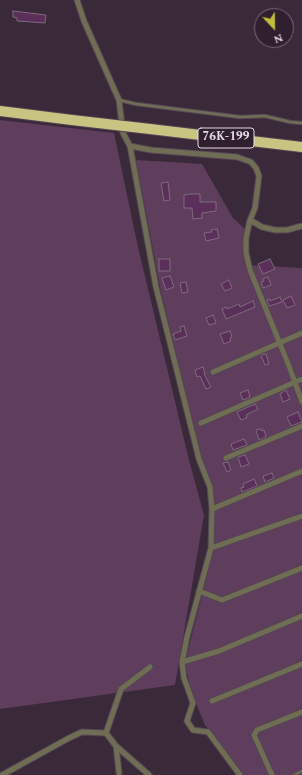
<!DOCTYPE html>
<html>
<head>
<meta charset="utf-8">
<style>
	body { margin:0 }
	#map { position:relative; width:302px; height:775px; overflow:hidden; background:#3a2939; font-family:Spectral,serif }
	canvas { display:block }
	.north { position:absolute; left:254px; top:8px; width:40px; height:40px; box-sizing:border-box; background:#301f2f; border:1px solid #796a78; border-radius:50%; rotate:158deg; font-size:11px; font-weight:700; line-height:16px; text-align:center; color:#e6dae5 }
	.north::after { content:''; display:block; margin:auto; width:14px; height:18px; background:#c4bc3e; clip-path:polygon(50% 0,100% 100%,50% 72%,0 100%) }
</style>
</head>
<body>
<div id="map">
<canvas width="302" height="775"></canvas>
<div class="north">N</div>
</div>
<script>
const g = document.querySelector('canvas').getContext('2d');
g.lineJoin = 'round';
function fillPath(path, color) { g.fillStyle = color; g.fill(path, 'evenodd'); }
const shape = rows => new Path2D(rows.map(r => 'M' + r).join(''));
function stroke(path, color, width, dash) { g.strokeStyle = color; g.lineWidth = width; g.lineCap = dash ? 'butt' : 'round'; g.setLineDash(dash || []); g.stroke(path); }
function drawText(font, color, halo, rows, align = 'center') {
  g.font = font + ' Spectral,serif'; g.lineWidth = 3; g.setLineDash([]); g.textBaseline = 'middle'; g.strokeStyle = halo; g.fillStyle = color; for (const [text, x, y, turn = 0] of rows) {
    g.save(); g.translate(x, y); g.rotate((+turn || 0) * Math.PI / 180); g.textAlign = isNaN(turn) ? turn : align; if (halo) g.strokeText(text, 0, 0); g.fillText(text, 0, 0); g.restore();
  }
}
const green = shape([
	[0,120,114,133,138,247,189,460,204,515,175,685,0,709],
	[136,160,202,164,233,218,246,230,249,265,302,268,302,775,244,775,205,725,191,691,185,662,214,548,214,521,212,486,201,459,161,292]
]);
const building = shape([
	[13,11,46,15,45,23,17,21,17,18,13,17,13,11],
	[168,182,170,200,164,201,161,183,168,182],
	[190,194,200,194,200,202,216,202,216,211,202,213,202,218,193,219,192,208,184,208,184,195,190,194],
	[217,229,219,238,206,241,204,233,212,232,211,230,217,229],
	[159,259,170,259,170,271,159,271,159,259],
	[270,259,275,269,263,274,258,264,270,259],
	[170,276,174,287,166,290,162,278,170,276],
	[268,277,271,285,263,288,261,282,264,281,263,279,268,277],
	[229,280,232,288,225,291,221,284,229,280],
	[186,282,188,292,182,293,180,283,186,282],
	[291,296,295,305,287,308,283,300,291,296],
	[280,297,282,302,269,306,267,300,269,299,270,301,280,297],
	[253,301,255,307,226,319,222,309,227,307,227,309,239,304,240,307,253,301],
	[213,315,216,323,209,325,206,318,213,315],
	[184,326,187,336,175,340,173,334,181,331,180,327,184,326],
	[230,331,232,337,230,338,231,341,224,344,220,334,230,331],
	[266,354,269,364,265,365,261,355,266,354],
	[203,367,205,374,204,374,211,387,206,389,200,376,197,377,195,370,203,367],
	[248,390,250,397,243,400,240,393,248,390],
	[286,390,290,399,283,402,280,394,286,390],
	[255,404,258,409,246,415,247,418,241,420,237,412,255,404],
	[298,412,302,422,291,426,287,417,298,412],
	[261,429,262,431,264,430,266,437,259,440,256,430,261,429],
	[244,439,247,445,233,450,231,444,244,439],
	[245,455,249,464,241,467,238,457,245,455],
	[228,462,231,470,227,472,223,463,228,462],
	[272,473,274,478,265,482,263,476,272,473],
	[254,479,257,486,242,492,241,488,244,487,243,484,254,479]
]);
const lane = shape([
	[119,100,136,104,240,117,265,116,290,122,302,123],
	[294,775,302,771]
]);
const street = shape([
	[77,0,84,21,119,100,123,133,130,146,156,287,199,459,210,487,212,509,211,548,187,637,182,662,184,678,193,703,187,721,193,730,208,732,240,775],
	[130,146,151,150,237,157,251,162,256,168,259,176,255,208,250,220,246,238,246,253,250,270,289,366,302,402],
	[250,220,262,227,275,230,287,230,302,226],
	[213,372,302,333],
	[201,423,302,379],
	[226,458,302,426],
	[212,509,302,471],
	[211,548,302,516],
	[199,591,222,600,302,568],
	[182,662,219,651,302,616],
	[212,701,302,664],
	[106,733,116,746,149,775],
	[116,746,119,773],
	[2,775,69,738,82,732,106,733,121,689,150,667],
	[272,775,254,735,257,730,302,712]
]);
const highway = shape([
	[0,111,72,120],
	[150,129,302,147]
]);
const highwayBridge = shape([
	[72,120,150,129]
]);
const shields = [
	[226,138,56]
];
const shieldNames = [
	["76К-199",226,138]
];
fillPath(green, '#5e3e5c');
fillPath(building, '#5a2f59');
stroke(building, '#7e6a7d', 1);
stroke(lane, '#564555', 4.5);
stroke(street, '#564555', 7);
stroke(highway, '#564555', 12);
stroke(lane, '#6f6e54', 2.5);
stroke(street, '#6f6e54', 5);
stroke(highway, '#c8c582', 10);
stroke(highwayBridge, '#564555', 12, []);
stroke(highwayBridge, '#c8c582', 10);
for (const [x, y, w] of shields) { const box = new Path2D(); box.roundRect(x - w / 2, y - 10, w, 20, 3); g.fillStyle = '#301f2f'; g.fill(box); stroke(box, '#e6dae5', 1); }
drawText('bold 12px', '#e6dae5', null, shieldNames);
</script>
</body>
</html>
